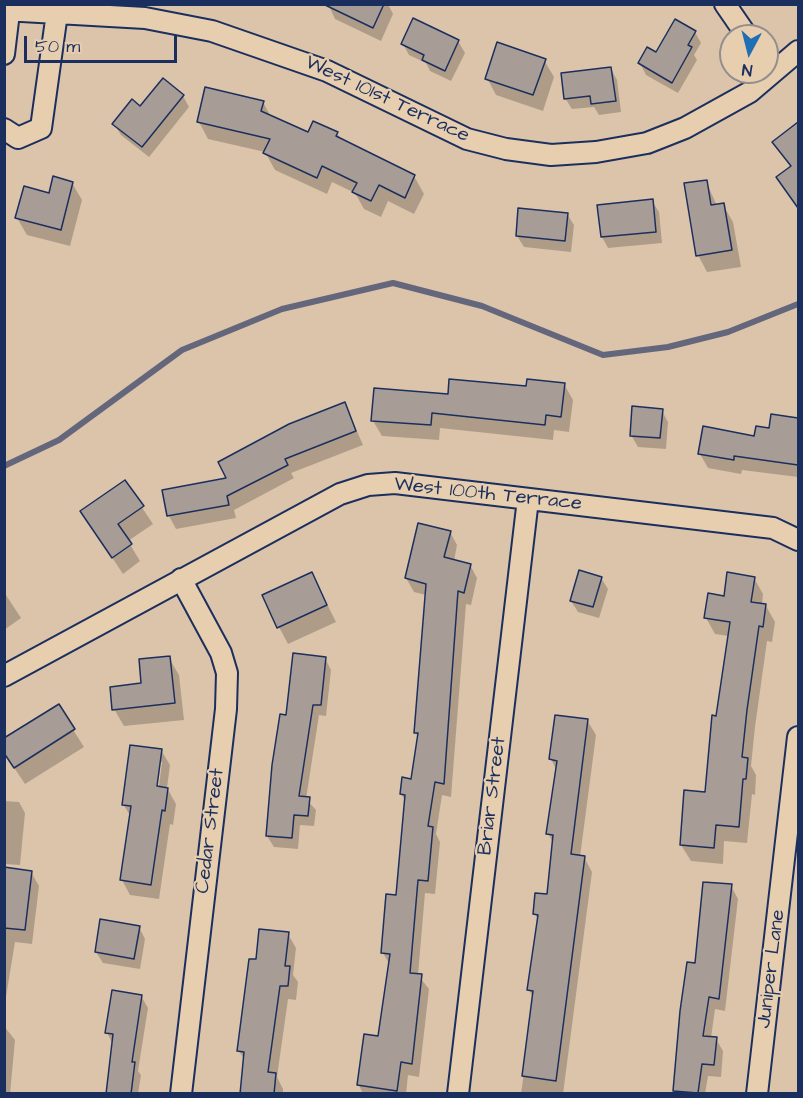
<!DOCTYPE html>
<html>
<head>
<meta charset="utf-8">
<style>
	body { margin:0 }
	#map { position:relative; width:803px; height:1098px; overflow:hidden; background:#dbc4aa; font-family:"Architects Daughter",sans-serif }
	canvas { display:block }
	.frame { position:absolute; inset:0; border:6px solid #1b2f5e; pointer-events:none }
	.north { position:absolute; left:719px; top:24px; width:60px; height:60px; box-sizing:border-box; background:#e7ceaf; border:2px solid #958e8f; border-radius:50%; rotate:187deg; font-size:16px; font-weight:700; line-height:24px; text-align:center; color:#1b2f5e }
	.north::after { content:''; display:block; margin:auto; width:21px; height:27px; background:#1f6fb2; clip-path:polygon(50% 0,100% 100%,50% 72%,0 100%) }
	.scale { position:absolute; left:24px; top:36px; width:153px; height:27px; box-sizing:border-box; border:3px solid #1b2f5e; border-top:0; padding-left:8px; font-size:18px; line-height:21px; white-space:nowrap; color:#1b2f5e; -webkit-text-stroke:4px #e7ceaf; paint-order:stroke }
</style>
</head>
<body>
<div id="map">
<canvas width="803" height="1098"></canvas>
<div class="frame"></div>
<div class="north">N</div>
<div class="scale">50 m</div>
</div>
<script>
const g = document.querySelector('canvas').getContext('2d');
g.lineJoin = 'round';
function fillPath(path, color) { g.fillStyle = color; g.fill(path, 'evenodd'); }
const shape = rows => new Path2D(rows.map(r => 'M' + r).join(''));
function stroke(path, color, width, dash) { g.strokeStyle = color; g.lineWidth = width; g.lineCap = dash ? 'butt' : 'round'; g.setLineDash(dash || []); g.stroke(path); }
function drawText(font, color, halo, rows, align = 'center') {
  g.font = font + ' "Architects Daughter",sans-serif'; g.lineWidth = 4.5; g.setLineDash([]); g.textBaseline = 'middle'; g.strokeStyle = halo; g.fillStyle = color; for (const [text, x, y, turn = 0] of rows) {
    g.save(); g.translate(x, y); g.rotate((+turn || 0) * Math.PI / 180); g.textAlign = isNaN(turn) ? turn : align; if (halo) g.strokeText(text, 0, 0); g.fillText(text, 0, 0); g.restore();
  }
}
const shadow = shape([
	[328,4,388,4,393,14,381,41,335,19],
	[695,32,701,43,694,55,697,60,678,93,646,75,640,63],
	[458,41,465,53,451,81,430,71,426,63,409,55,403,44],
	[544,60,554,77,543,111,496,95,487,78],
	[611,69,617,80,621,112,599,115,594,107,572,109,565,98],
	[183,96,189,107,149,157,121,135,114,124,140,108],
	[263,102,271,117,309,134,337,133,342,141,414,176,424,194,414,214,388,201,381,217,364,209,355,193,332,182,327,194,275,170,265,152,208,139,199,122],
	[798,125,798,209,777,178,791,168,774,142],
	[706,181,717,206,723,205,733,222,741,267,707,272,698,255],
	[72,183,82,200,70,246,27,235,17,218],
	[652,201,659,212,662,243,608,248,602,237],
	[567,214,574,225,571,252,524,247,517,236],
	[564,384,573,400,569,432,554,430,553,440,440,428,439,440,382,436,373,421,449,395],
	[345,404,363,445,291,473,294,478,234,510,236,518,176,529,169,516,164,492,229,479],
	[662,411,668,422,666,449,638,447,631,435],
	[772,416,798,419,798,477,742,470,741,474,708,468,700,454,756,438,770,430],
	[125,482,153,524,128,541,140,561,123,574,82,512],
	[450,532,457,545,454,561,470,565,477,578,471,605,466,604,451,797,442,795,436,834,440,842,435,894,425,893,418,975,429,989,419,1077,408,1075,406,1094,363,1094,359,1085,380,1038,390,965,383,953,397,897,406,802,401,794,412,781,419,738,415,732,426,595,414,592,406,578],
	[312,574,336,622,288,644,279,627],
	[601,578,608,589,599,618,578,612,571,601],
	[754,578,763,594,762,605,766,606,775,622,772,642,767,641,755,727,751,766,756,775,755,795,752,794,747,843,724,841,723,864,691,861,681,845,686,792,706,794,729,636,715,634,706,618,725,597],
	[4,592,21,618,4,630],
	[169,658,179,675,184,720,124,726,114,709],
	[325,658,331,670,326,716,319,715,306,799,316,810,314,826,300,825,298,849,274,847,267,836,288,717],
	[58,706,84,747,25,784,9,760],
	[587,720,596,735,580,857,584,857,592,872,563,1094,521,1094,534,999,529,990,538,920,535,914,548,896,553,843,548,833,557,771,551,759],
	[161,750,170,765,167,788,176,804,173,825,170,824,159,899,130,895,122,880,131,817,123,804],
	[159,762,162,762,158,794,155,794],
	[4,801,19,802,25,813,20,865,4,864],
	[4,869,31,872,39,886,32,944,15,942,4,1009],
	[731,886,738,899,725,1011,715,1009,711,1038,716,1039,723,1051,721,1077,708,1076,705,1094,673,1094,681,1012],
	[139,927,145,939,140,969,103,963,96,952],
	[288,934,296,948,293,975,298,982,296,1000,288,999,277,1077,283,1089,283,1094,241,1094,245,1061,239,1051,257,961],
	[141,996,148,1008,138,1071,141,1075,138,1094,106,1094,113,1044,107,1033],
	[4,1026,15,1040,10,1094,4,1094]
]);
const stream = shape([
	[4,466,59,440,182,350,282,309,393,283,482,306,603,355,668,347,728,332,798,304]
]);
const building = shape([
	[323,4,384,4,373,28,323,4],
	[413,18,459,40,445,71,422,60,424,55,401,44,413,18],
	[675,19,696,31,688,45,692,47,672,83,638,63,647,47,656,52,675,19],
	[497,42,546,59,533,95,485,79,497,42],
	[611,67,616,101,591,104,590,96,564,99,561,73,611,67],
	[163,78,184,95,142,147,112,124,132,99,140,106,163,78],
	[205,87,264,101,261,111,308,132,313,121,338,132,336,136,415,175,405,198,379,185,371,201,352,192,357,183,322,166,317,178,263,153,270,139,197,122,205,87],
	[798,122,798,208,776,177,791,166,772,142,798,122],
	[53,176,73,182,61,230,15,218,24,186,49,193,53,176],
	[707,180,711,205,724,203,732,250,696,256,684,183,707,180],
	[653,199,656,232,601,237,597,205,653,199],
	[518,208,568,213,565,241,516,236,518,208],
	[449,379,526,386,527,379,565,383,561,417,546,415,545,425,432,413,431,425,371,421,374,388,448,394,449,379],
	[345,402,356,431,285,459,288,465,227,496,229,505,167,516,162,490,226,478,218,462,289,424,345,402],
	[632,406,663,409,660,438,630,436,632,406],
	[771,414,798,418,798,465,734,456,734,460,698,454,703,426,754,436,756,426,769,428,771,414],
	[125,480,144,506,118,524,132,544,112,558,80,511,125,480],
	[418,523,451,531,444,557,471,564,464,593,458,591,444,784,435,782,428,826,433,827,428,881,418,880,410,973,422,974,412,1064,401,1062,397,1091,357,1085,364,1034,378,1036,390,954,381,953,386,894,396,895,405,795,400,794,402,777,411,779,418,733,414,733,426,584,405,578,418,523],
	[579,570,602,577,593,607,570,601,579,570],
	[312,572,327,605,277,628,262,595,312,572],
	[727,572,755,577,751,602,766,604,763,627,759,626,747,710,742,757,748,758,746,779,743,779,739,827,716,825,714,848,680,845,684,790,705,792,712,715,716,716,730,622,704,618,708,593,724,596,727,572],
	[293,653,326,657,321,705,313,705,299,796,310,797,308,816,294,815,292,838,266,836,272,765,280,714,286,715,293,653],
	[170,656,175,703,112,710,110,687,141,683,139,659,170,656],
	[59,704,75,729,14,768,4,753,4,738,59,704],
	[555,715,588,719,571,854,585,856,556,1081,522,1076,533,991,527,990,538,915,533,914,535,893,547,894,553,835,546,834,557,761,549,759,555,715],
	[130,745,162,749,157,786,168,788,165,811,162,810,151,885,120,880,131,806,122,805,130,745],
	[4,867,32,871,25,930,4,928,4,867],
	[703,882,732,884,719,999,709,997,703,1036,717,1037,714,1065,702,1064,698,1093,673,1091,680,1011,687,962,695,963,703,882],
	[100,919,140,926,134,959,95,952,100,919],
	[259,929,289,932,285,966,290,966,288,986,280,986,268,1072,276,1073,274,1094,240,1094,244,1052,237,1051,249,959,256,959,259,929],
	[112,990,142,995,132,1062,135,1062,131,1094,106,1094,113,1034,105,1033,112,990]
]);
const street = shape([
	[725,4,747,36],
	[4,10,145,18,212,31,327,71,467,139,506,149,551,155,596,152,647,143,685,128,750,92,798,51],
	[4,54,10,4],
	[4,129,18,138,41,128,57,13],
	[4,676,340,494,368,485,395,483,773,528,798,540],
	[181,1094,226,709,227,673,221,653,181,579],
	[458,1094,528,499],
	[757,1094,798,737]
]);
const streetNames = [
	["West 101st Terrace",387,100,25],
	["West 100th Terrace",488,495,6],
	["Briar Street",493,796,-83],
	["Cedar Street",211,831,-83],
	["Juniper Lane",772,969,-83]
];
fillPath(shadow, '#0003');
stroke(stream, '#64677b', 6);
fillPath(building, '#a89c96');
stroke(building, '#1b2f5e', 1.5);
stroke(street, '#1b2f5e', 24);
stroke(street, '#e7ceaf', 20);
drawText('20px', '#1b2f5e', '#e7ceaf', streetNames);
</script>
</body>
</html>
